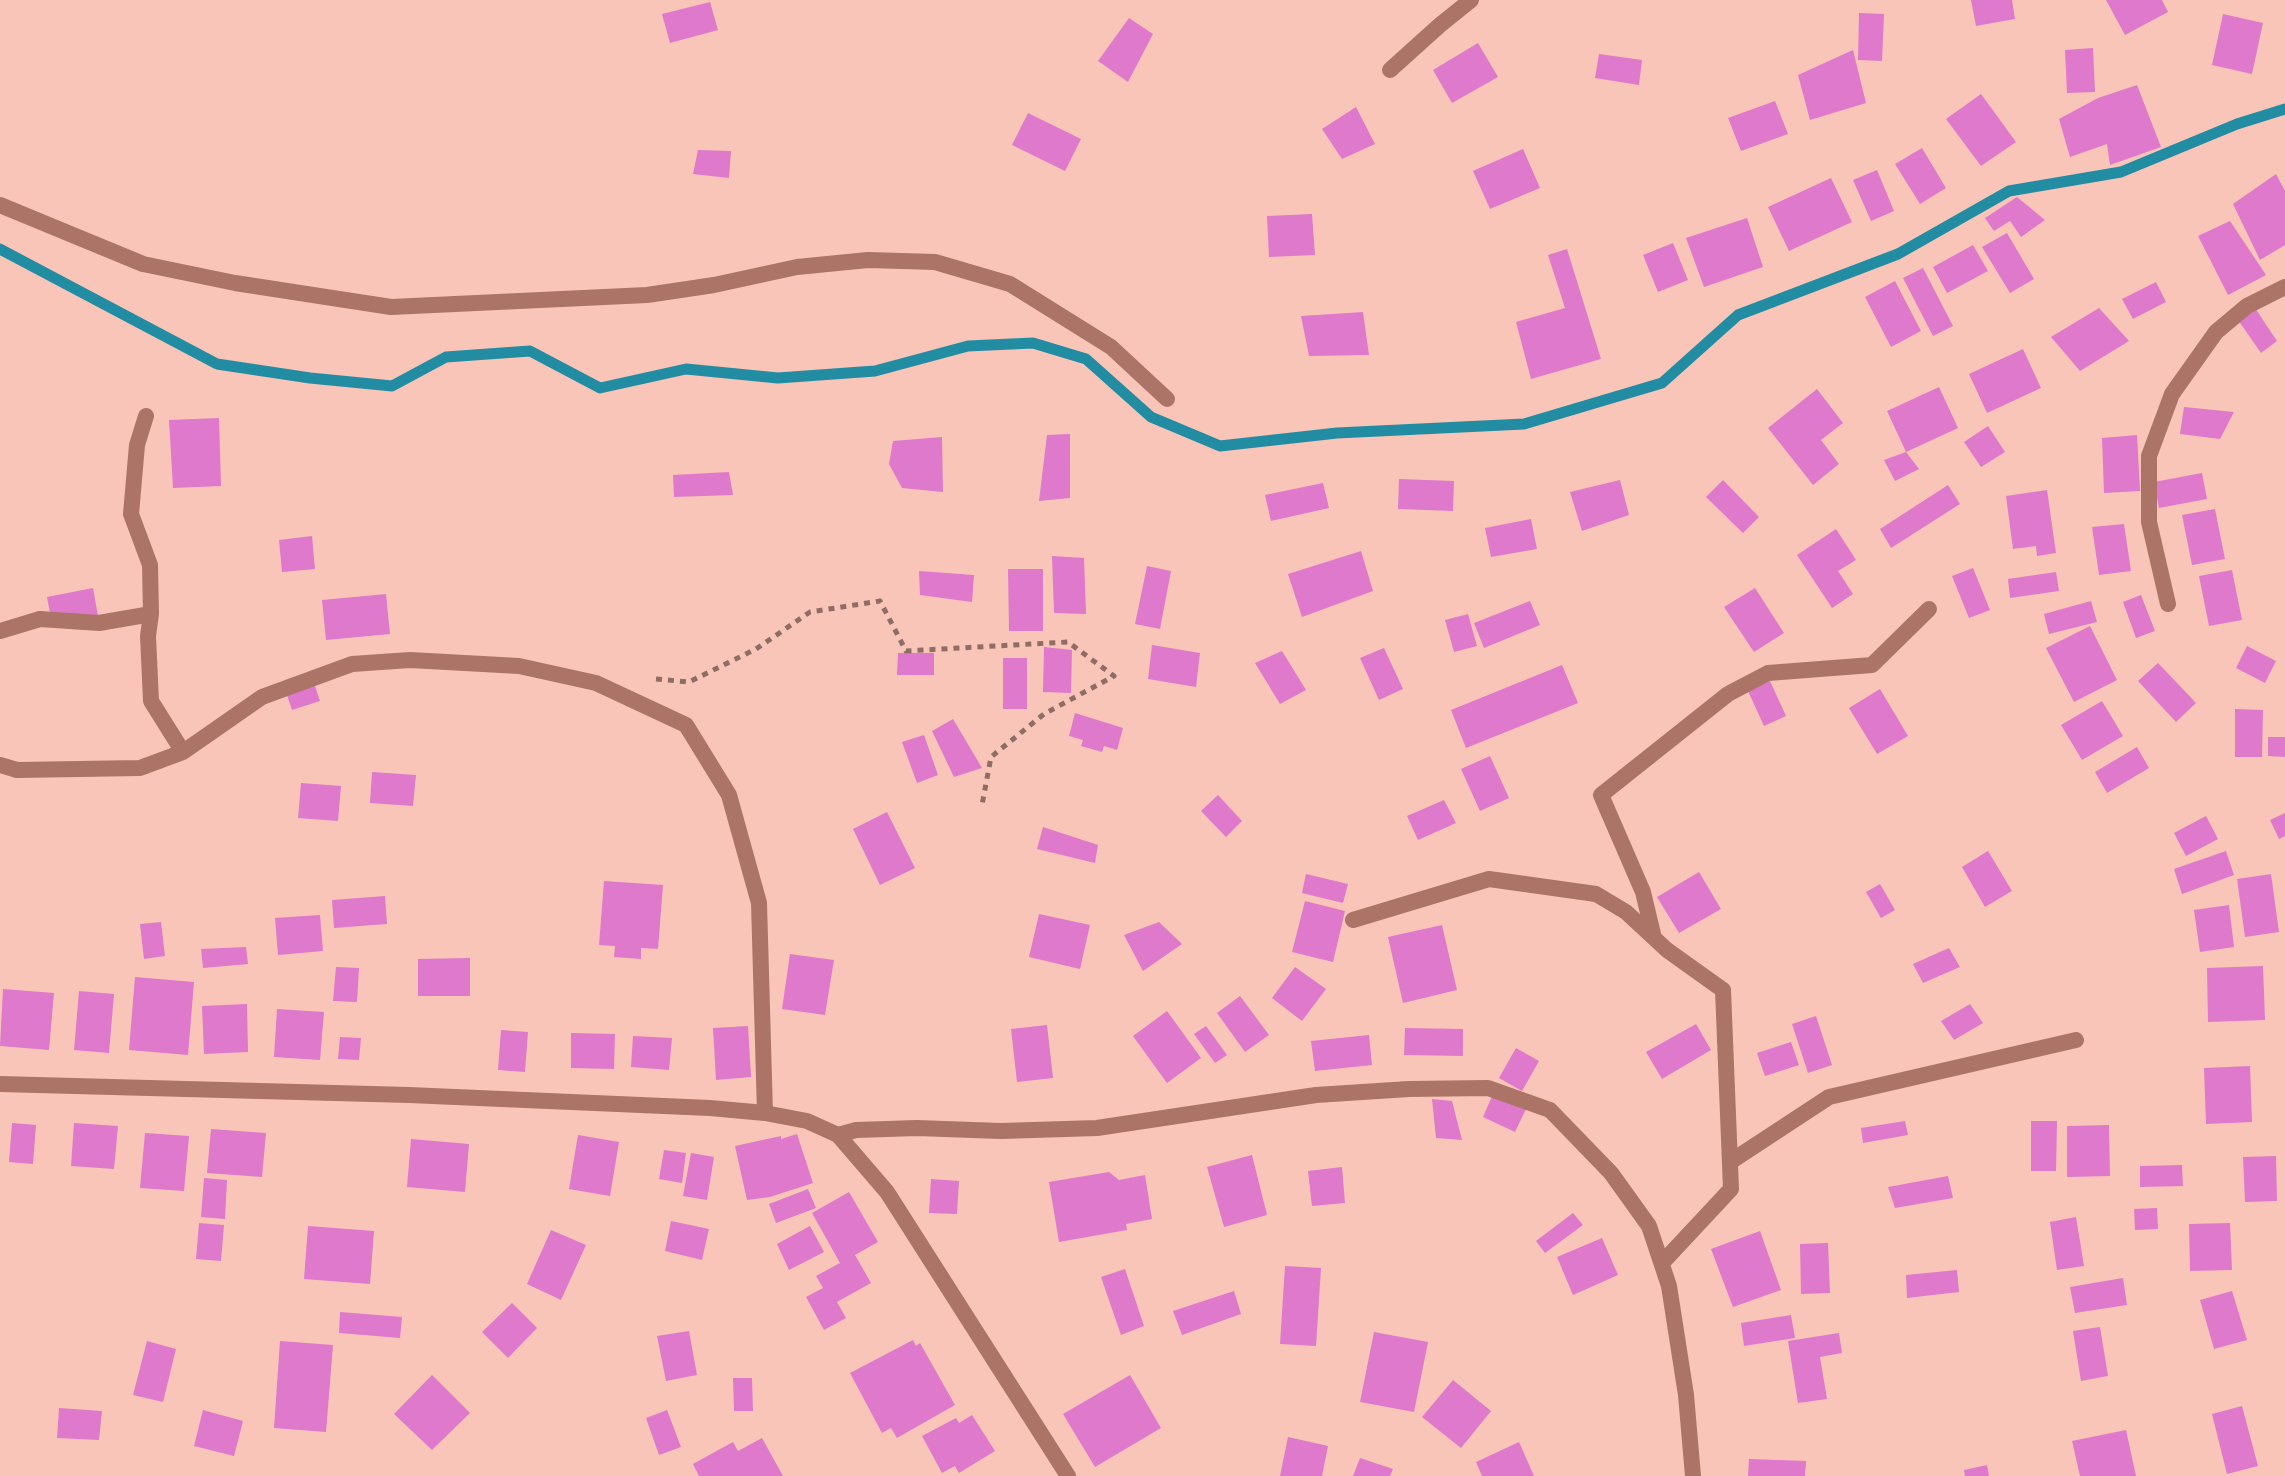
<!DOCTYPE html>
<html>
<head>
<meta charset="utf-8">
<style>
	body { margin:0 }
	canvas { display:block; background:#f8c5b8 }
</style>
</head>
<body>
<canvas width="2285" height="1476"></canvas>
<script>
const g = document.querySelector('canvas').getContext('2d');
g.lineJoin = 'round';
const shape = rows => new Path2D(rows.map(r => 'M' + r).join(''));
function stroke(path, color, width, dash) { g.strokeStyle = color; g.lineWidth = width; g.lineCap = dash ? 'butt' : 'round'; g.setLineDash(dash || []); g.stroke(path); }
function fillPath(path, color) { g.fillStyle = color; g.fill(path, 'evenodd'); }
const stream = shape([
	[0,249,217,364,310,378,392,386,446,357,530,351,600,388,686,369,778,378,875,371,968,346,1033,343,1086,359,1151,417,1220,446,1337,433,1524,424,1662,383,1738,315,1898,254,2009,191,2121,172,2237,124,2285,109]
]);
const building = shape([
	[1971,0,2012,0,2015,19,1976,26],
	[2106,0,2162,0,2168,12,2125,35],
	[710,2,718,30,670,43,662,14],
	[1859,13,1884,14,1882,61,1858,60],
	[2223,14,2263,23,2252,74,2212,65],
	[1129,18,1153,34,1128,82,1098,61],
	[1478,43,1498,77,1452,103,1433,70],
	[2093,48,2095,92,2067,93,2065,50],
	[1853,50,1866,103,1810,120,1798,75],
	[1599,54,1642,60,1639,85,1595,78],
	[2137,85,2161,147,2110,165,2107,144,2070,157,2059,119,2098,98],
	[1981,94,2016,142,1981,166,1946,119],
	[1775,101,1788,134,1741,151,1728,118],
	[1356,107,1375,144,1342,159,1322,129],
	[1028,113,1081,139,1065,171,1012,145],
	[1922,148,1946,188,1920,204,1895,164],
	[1523,149,1540,188,1490,209,1473,171],
	[698,150,731,151,729,178,693,174],
	[1877,170,1894,211,1871,221,1853,180],
	[2276,174,2285,191,2285,245,2260,260,2233,204],
	[1831,178,1852,222,1789,251,1768,207],
	[2017,197,2045,220,2021,237,2010,221,1994,231,1985,218],
	[1312,214,1315,255,1269,257,1267,216],
	[1747,218,1763,267,1704,287,1686,238],
	[2230,221,2266,275,2228,295,2198,236],
	[2007,233,2034,279,2010,293,1982,247],
	[1673,243,1688,280,1658,292,1643,255],
	[1973,245,1988,271,1947,293,1933,267],
	[1567,249,1601,359,1531,379,1516,322,1565,308,1548,255],
	[1923,268,1953,326,1933,336,1903,278],
	[1895,281,1921,331,1891,347,1865,297],
	[2156,282,2166,302,2133,319,2122,299],
	[2099,308,2129,341,2080,371,2051,337],
	[2255,308,2277,341,2261,353,2238,320],
	[1363,312,1369,355,1309,356,1301,316],
	[2023,349,2041,388,1987,413,1969,374],
	[1939,387,1958,428,1906,452,1887,411],
	[1817,389,1843,423,1821,440,1839,464,1813,485,1768,428],
	[2184,407,2234,412,2220,439,2180,434],
	[219,418,221,486,173,488,169,420],
	[1988,426,2005,452,1981,467,1964,442],
	[1070,434,1070,498,1039,501,1047,435],
	[2137,435,2140,491,2104,493,2102,438],
	[942,437,943,492,902,488,889,464,893,441],
	[1906,452,1919,469,1895,481,1884,460],
	[729,472,733,495,674,497,673,475],
	[2202,473,2207,499,2159,508,2154,482],
	[1399,479,1454,481,1453,511,1398,509],
	[1620,480,1629,515,1582,531,1570,492],
	[1723,480,1759,517,1743,533,1706,497],
	[1323,483,1329,508,1271,521,1265,495],
	[1948,485,1960,504,1891,548,1880,529],
	[2047,490,2056,553,2037,556,2036,546,2013,549,2006,496],
	[2215,509,2225,559,2192,565,2182,515],
	[1531,519,1537,549,1491,557,1485,528],
	[2124,524,2131,571,2099,575,2092,527],
	[1836,529,1856,560,1838,571,1853,594,1832,608,1797,555],
	[312,536,315,569,282,572,279,540],
	[1361,551,1373,591,1302,617,1288,574],
	[1052,556,1084,558,1086,614,1054,613],
	[1147,566,1171,571,1160,629,1135,624],
	[1973,568,1990,610,1969,618,1952,576],
	[1008,569,1043,569,1043,631,1009,631],
	[2232,570,2242,620,2209,626,2199,576],
	[919,571,974,575,972,602,920,595],
	[2056,572,2059,591,2010,598,2008,579],
	[93,588,98,616,52,624,47,597],
	[1755,588,1784,633,1754,652,1724,607],
	[386,594,390,634,326,640,322,600],
	[2141,595,2155,631,2136,638,2123,602],
	[1530,601,1540,625,1484,648,1474,623],
	[2091,601,2097,622,2049,634,2044,614],
	[1468,614,1477,646,1454,652,1445,620],
	[2090,626,2117,680,2074,702,2046,648],
	[1152,645,1200,653,1196,687,1148,679],
	[2247,646,2276,661,2265,683,2236,668],
	[1044,647,1072,650,1071,693,1043,692],
	[1384,648,1403,689,1379,700,1360,658],
	[1282,651,1306,690,1280,704,1255,663],
	[898,653,934,653,934,675,897,675],
	[1003,658,1027,658,1027,709,1003,709],
	[2158,663,2196,703,2176,722,2138,681],
	[1562,665,1578,703,1466,748,1451,710],
	[1770,681,1786,716,1764,726,1748,691],
	[314,683,320,701,292,710,286,692],
	[1880,689,1908,736,1877,754,1849,708],
	[2102,701,2123,736,2082,760,2061,725],
	[2235,709,2263,710,2262,757,2235,757],
	[1075,713,1123,728,1117,750,1104,746,1102,752,1081,746,1083,740,1069,736],
	[953,719,982,768,954,777,932,731],
	[924,735,938,775,917,783,902,742],
	[2268,737,2285,737,2285,757,2268,756],
	[2137,747,2149,768,2107,793,2095,772],
	[1490,756,1509,798,1480,811,1461,769],
	[372,772,416,775,413,806,370,803],
	[301,783,341,786,338,821,298,818],
	[1218,795,1242,821,1226,837,1201,811],
	[1444,800,1456,823,1418,840,1407,816],
	[887,812,915,868,880,885,853,829],
	[2285,813,2285,836,2279,839,2270,820],
	[2206,816,2218,839,2186,856,2174,833],
	[1043,827,1098,845,1095,863,1037,849],
	[1988,851,2012,891,1985,907,1962,867],
	[2226,851,2234,875,2182,894,2174,869],
	[1699,872,1721,909,1679,933,1657,897],
	[1306,874,1348,884,1343,903,1302,893],
	[2271,874,2279,932,2245,937,2237,879],
	[604,881,663,885,658,949,641,948,641,959,614,957,615,946,599,945],
	[1880,884,1895,910,1881,918,1866,892],
	[385,896,387,924,334,928,332,900],
	[1305,901,1345,911,1333,962,1292,952],
	[2229,905,2234,947,2200,952,2194,910],
	[1039,914,1090,925,1080,969,1029,957],
	[320,915,323,951,278,955,275,918],
	[161,922,165,956,144,959,140,924],
	[1159,922,1182,944,1143,971,1124,935],
	[1442,925,1457,990,1403,1003,1388,937],
	[246,947,248,964,203,968,201,949],
	[1949,948,1960,967,1923,983,1913,964],
	[790,954,834,960,825,1015,782,1009],
	[470,958,470,996,418,996,418,959],
	[2263,966,2265,1020,2208,1022,2207,968],
	[336,967,359,968,357,1002,333,1001],
	[1295,967,1326,989,1302,1021,1272,998],
	[135,977,194,982,188,1055,129,1050],
	[3,989,54,993,49,1050,0,1046],
	[79,991,114,994,109,1053,74,1050],
	[1240,996,1269,1035,1245,1052,1217,1013],
	[247,1004,248,1052,204,1054,202,1006],
	[1970,1004,1983,1023,1954,1040,1941,1021],
	[277,1009,324,1012,320,1060,274,1057],
	[1167,1011,1201,1058,1167,1083,1133,1036],
	[1816,1016,1832,1065,1808,1073,1792,1024],
	[1696,1024,1711,1050,1662,1079,1646,1052],
	[1047,1025,1053,1078,1017,1082,1011,1029],
	[748,1026,751,1077,716,1080,713,1028],
	[1206,1026,1227,1055,1215,1063,1194,1034],
	[1405,1028,1463,1029,1463,1056,1404,1055],
	[501,1030,528,1032,525,1072,498,1070],
	[571,1033,615,1034,614,1069,571,1068],
	[1369,1035,1372,1065,1315,1071,1311,1041],
	[633,1036,672,1038,669,1070,631,1067],
	[340,1037,361,1038,359,1060,338,1059],
	[1791,1042,1799,1065,1765,1076,1757,1053],
	[1516,1048,1539,1061,1522,1091,1499,1078],
	[2250,1066,2252,1122,2206,1124,2204,1068],
	[1493,1094,1526,1109,1515,1132,1483,1117],
	[1432,1099,1452,1101,1462,1140,1436,1138],
	[1905,1121,1908,1135,1863,1143,1861,1128],
	[2031,1121,2057,1121,2056,1171,2031,1171],
	[12,1123,36,1125,33,1164,9,1162],
	[74,1123,118,1126,114,1169,71,1166],
	[2109,1125,2110,1176,2067,1177,2067,1126],
	[211,1129,266,1133,262,1177,207,1173],
	[145,1133,189,1136,184,1191,140,1188],
	[797,1134,813,1183,770,1197,747,1200,735,1146,781,1136,781,1139],
	[578,1135,619,1142,610,1196,569,1189],
	[411,1139,469,1144,465,1192,407,1187],
	[664,1150,686,1153,682,1183,659,1179],
	[691,1153,714,1157,707,1200,683,1196],
	[1252,1155,1267,1215,1224,1227,1207,1167],
	[2276,1156,2277,1201,2245,1202,2243,1157],
	[2182,1165,2183,1186,2140,1187,2140,1166],
	[1342,1167,1345,1203,1312,1206,1308,1171],
	[1109,1172,1119,1180,1145,1175,1152,1219,1126,1224,1127,1230,1059,1242,1049,1182],
	[1948,1176,1953,1198,1895,1208,1888,1187],
	[204,1178,227,1180,225,1219,201,1217],
	[931,1179,959,1181,957,1214,929,1213],
	[808,1189,816,1208,776,1223,769,1204],
	[849,1192,878,1242,855,1255,871,1283,837,1302,846,1318,824,1330,806,1297,823,1288,816,1276,840,1263,812,1213],
	[2157,1208,2158,1229,2135,1230,2134,1209],
	[1573,1213,1583,1225,1545,1253,1536,1241],
	[2076,1217,2084,1266,2057,1270,2050,1222],
	[671,1221,709,1229,702,1260,665,1251],
	[199,1223,224,1225,221,1261,196,1259],
	[2230,1223,2232,1270,2190,1271,2189,1224],
	[308,1226,374,1231,370,1284,304,1279],
	[810,1226,824,1252,789,1270,777,1244],
	[551,1230,586,1245,561,1300,527,1284],
	[1760,1231,1781,1290,1733,1307,1711,1249],
	[1602,1238,1618,1275,1573,1295,1557,1257],
	[1828,1243,1830,1293,1801,1294,1800,1244],
	[1285,1266,1321,1268,1316,1346,1280,1344],
	[1125,1269,1144,1326,1121,1335,1101,1277],
	[1957,1270,1959,1292,1907,1298,1906,1275],
	[2123,1278,2127,1305,2075,1313,2070,1287],
	[1234,1291,1241,1314,1182,1335,1173,1311],
	[2232,1291,2247,1340,2214,1349,2200,1300],
	[512,1303,537,1328,508,1358,482,1332],
	[340,1312,402,1317,400,1338,339,1333],
	[1791,1315,1795,1338,1744,1346,1741,1323],
	[2100,1327,2108,1376,2081,1381,2073,1331],
	[689,1331,697,1375,666,1381,657,1336],
	[1374,1332,1428,1342,1414,1412,1360,1402],
	[1839,1333,1842,1353,1820,1357,1827,1399,1798,1403,1788,1341],
	[913,1340,916,1346,920,1343,955,1405,897,1438,891,1428,882,1433,850,1373],
	[147,1341,176,1349,163,1402,133,1395],
	[280,1341,333,1345,326,1432,274,1428],
	[432,1375,470,1413,432,1450,394,1414],
	[1130,1375,1161,1428,1095,1467,1063,1414],
	[733,1378,752,1378,753,1411,734,1411],
	[1453,1380,1491,1411,1461,1448,1422,1417],
	[2242,1406,2258,1466,2227,1474,2212,1414],
	[59,1408,102,1411,99,1440,57,1438],
	[203,1410,243,1421,234,1456,194,1446],
	[667,1410,681,1447,659,1455,646,1418],
	[972,1415,995,1451,959,1473,955,1466,942,1473,922,1436,956,1418,959,1423],
	[2126,1430,2136,1476,2080,1476,2072,1441],
	[1288,1437,1328,1446,1322,1476,1280,1476],
	[762,1438,783,1476,699,1476,693,1464,733,1442,738,1451],
	[1519,1442,1534,1476,1482,1476,1476,1462],
	[1360,1458,1393,1469,1390,1476,1353,1476],
	[1749,1459,1806,1461,1805,1476,1748,1476],
	[1987,1465,1989,1476,1965,1476,1964,1470]
]);
const path = shape([
	[656,679,689,682,756,649,810,612,880,601,906,651,1068,642,1114,676,1044,714,991,757,982,805]
]);
const minor = shape([
	[1390,70,1440,25,1471,0],
	[0,205,143,264,235,283,391,307,647,295,714,285,797,267,868,260,935,262,1010,284,1111,347,1167,399],
	[146,416,137,445,131,514,150,565,151,614,148,636,151,701,183,752],
	[2168,604,2149,522,2149,456,2172,394,2216,332,2247,306,2285,287],
	[0,631,40,619,99,623,151,614],
	[0,765,17,770,140,768,183,752,262,697,352,664,410,660,519,666,596,683,686,725,729,795,759,903,765,1113],
	[1353,920,1489,879,1596,894,1626,912,1667,950,1723,990,1731,1189,1662,1263],
	[1654,938,1643,892,1601,795,1728,694,1768,673,1872,665,1929,609],
	[0,1084,409,1095,710,1108,765,1113,807,1121,838,1135,887,1192,1068,1476],
	[838,1135,856,1130,917,1128,1001,1131,1097,1128,1316,1095,1409,1089,1488,1088,1550,1110,1611,1173,1649,1226,1669,1286,1686,1395,1693,1476],
	[1730,1162,1829,1097,2076,1040]
]);
stroke(stream, '#228da2', 11);
fillPath(building, '#df79cb');
stroke(path, '#8f6d65', 5, [6, 6]);
stroke(minor, '#ab7467', 16);
</script>
</body>
</html>
